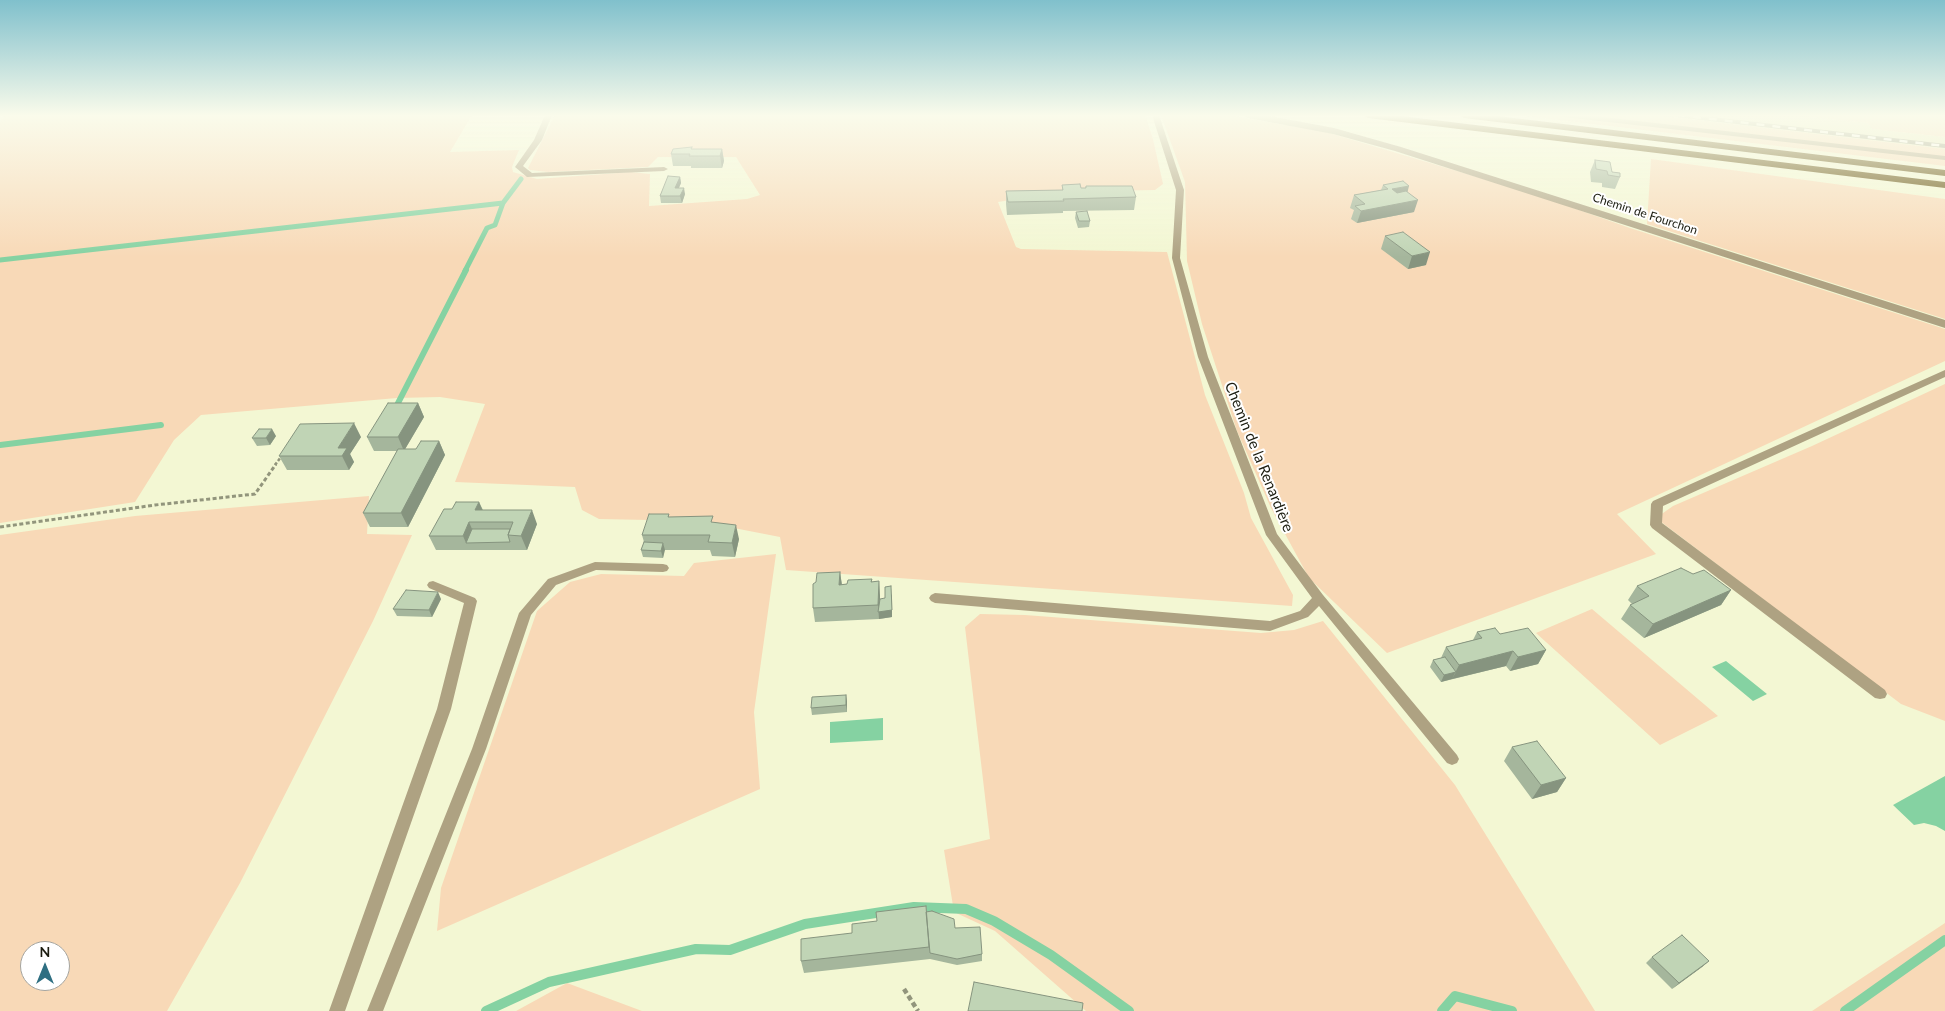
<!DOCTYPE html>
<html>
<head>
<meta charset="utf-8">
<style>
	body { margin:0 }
	#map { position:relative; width:1945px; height:1011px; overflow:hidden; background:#f3f7d3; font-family:Lato,sans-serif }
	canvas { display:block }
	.north { position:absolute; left:20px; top:941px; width:50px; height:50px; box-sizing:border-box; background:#fff; border:1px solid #a4a49f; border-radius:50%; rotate:0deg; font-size:14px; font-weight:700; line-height:20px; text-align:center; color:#1b1c10 }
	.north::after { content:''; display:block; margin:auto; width:18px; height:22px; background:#2e6f82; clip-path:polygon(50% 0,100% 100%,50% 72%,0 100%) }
</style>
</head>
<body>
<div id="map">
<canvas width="1945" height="1011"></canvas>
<div class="north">N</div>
</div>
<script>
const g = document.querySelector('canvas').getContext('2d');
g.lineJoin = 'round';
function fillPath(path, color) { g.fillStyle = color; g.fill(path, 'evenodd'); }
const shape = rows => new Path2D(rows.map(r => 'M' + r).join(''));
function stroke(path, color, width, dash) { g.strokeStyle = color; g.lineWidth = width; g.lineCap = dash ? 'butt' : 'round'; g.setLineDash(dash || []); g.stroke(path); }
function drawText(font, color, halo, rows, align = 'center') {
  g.font = font + ' Lato,sans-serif'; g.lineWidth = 4; g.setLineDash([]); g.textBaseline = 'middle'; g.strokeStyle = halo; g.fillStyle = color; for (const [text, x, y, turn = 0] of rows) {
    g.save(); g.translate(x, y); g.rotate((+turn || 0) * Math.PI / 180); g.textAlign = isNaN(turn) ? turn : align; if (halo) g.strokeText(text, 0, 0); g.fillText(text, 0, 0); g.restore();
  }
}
const built = shape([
	[1655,115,1790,115,1868,123,1872,129,1945,137,1945,149]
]);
const green = shape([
	[5,115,472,115,450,152,519,150,512,167,513,172,537,179,631,172,650,174,649,206,747,199,760,195,736,157,658,157,648,167,548,172,530,170,528,168,555,115,1145,115,1153,139,1163,184,1155,190,1098,191,1028,197,998,202,1016,247,1021,249,1167,252,1205,395,1244,493,1251,518,1293,595,1292,606,786,570,780,537,698,521,599,519,582,510,575,487,455,482,485,404,440,397,397,398,201,415,174,440,135,502,0,523,0,122],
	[1161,115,1228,115,1326,132,1531,193,1630,228,1945,329,1945,361,1617,514,1656,554,1387,653,1309,578,1271,508,1237,431,1202,324,1187,261,1185,182],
	[1518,115,1655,115,1945,149,1945,166],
	[1790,115,1945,115,1945,137,1872,129,1868,123],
	[1651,159,1945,199,1945,319,1647,224],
	[1945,384,1945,721,1901,704,1656,518,1673,506,1812,446],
	[369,496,367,534,412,535,373,621,240,883,167,1011,0,1011,0,535,135,516],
	[30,951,60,951,60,981,30,981],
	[776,554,754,712,760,789,437,931,441,888,537,611,570,582,601,574,684,576,694,563],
	[1592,609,1718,716,1660,745,1536,633],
	[980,614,1025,615,1261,633,1294,630,1323,621,1455,785,1595,1011,1086,1011,995,931,954,912,944,850,990,839,965,627],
	[1945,923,1945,1011,1812,1011],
	[567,983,642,1011,516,1011]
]);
const water = shape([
	[1726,661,1767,694,1753,701,1712,667],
	[883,718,883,740,830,743,830,722],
	[1945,776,1945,831,1936,826,1924,823,1914,825,1893,805]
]);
const streamFar2 = shape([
	[0,260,503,203],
	[465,271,487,228,495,225,503,203,521,179]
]);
const streamFar1 = shape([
	[396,407,466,270],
	[0,445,161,425]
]);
const stream = shape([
	[486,1011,549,982,696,949,730,950,805,924,914,907,966,909,994,921,1051,955,1129,1011],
	[1442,1011,1455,996,1512,1011],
	[1845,1011,1945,940]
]);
const pathFar2 = shape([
	[275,465,281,457]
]);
const pathFar1 = shape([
	[0,527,155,505,255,494,276,464]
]);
const path = shape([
	[904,989,918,1011]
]);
const lane = shape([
	[545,115,552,115,542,140,523,166,532,173,664,167,668,169,664,171,527,177,515,167,534,140,545,115],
	[1152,115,1159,115,1184,190,1180,258,1208,357,1277,534,1323,595,1457,755,1459,759,1457,763,1452,765,1447,763,1319,606,1308,617,1270,631,935,603,931,601,929,598,931,595,935,593,1270,621,1300,611,1312,598,1266,535,1198,357,1172,258,1176,190,1152,115],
	[1561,115,1585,115,1945,156,1945,160,1564,117,1561,115],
	[1945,370,1945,377,1663,506,1662,523,1885,690,1887,694,1885,698,1880,699,1875,698,1652,528,1650,525,1651,504,1653,501,1945,370],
	[595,562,663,564,667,565,669,568,667,571,663,572,596,570,556,585,531,615,486,749,383,1011,367,1011,472,749,519,613,548,579,595,562],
	[433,581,475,598,477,601,451,709,345,1011,329,1011,437,709,464,603,429,588,427,585,429,582,433,581]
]);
const street = shape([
	[1244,115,1264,115,1334,128,1401,147,1945,320,1945,328,1395,151,1333,134,1248,118,1244,115]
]);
const highway = shape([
	[1364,115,1393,115,1945,182,1945,188,1368,118,1364,115],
	[1460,115,1489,115,1945,170,1945,176,1464,118,1460,115]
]);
const rail = shape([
	[1677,115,1945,146]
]);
const wall = shape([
	[692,147,692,149,722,149,724,161,722,168,691,168,691,166,673,166,671,154],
	[1595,160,1620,177,1615,189,1602,187,1602,183,1591,182,1590,172],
	[680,177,681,183,679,188,685,194,682,203,661,203,660,196],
	[1062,185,1081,188,1085,188,1086,186,1136,197,1134,210,1063,211,1063,213,1007,215,1006,204,1006,191,1062,190],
	[1383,185,1407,192,1414,212,1357,223,1351,219,1354,210,1350,208,1354,195,1381,190],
	[1076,212,1090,221,1089,227,1078,228,1075,218],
	[1385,236,1426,265,1408,269,1381,249],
	[418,403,424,417,405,449,416,449,439,441,445,455,408,527,370,527,363,513,397,451,374,451,367,437],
	[276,436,270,445,257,446,252,438],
	[361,437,350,454,354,462,349,470,287,470,279,456],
	[479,502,483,510,537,524,527,550,436,550,429,536,452,509],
	[669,514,669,517,714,523,739,539,735,557,712,556,710,550,664,550,663,558,643,557,641,550,644,542,642,535],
	[840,572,842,585,872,579,872,582,879,581,880,599,892,617,879,619,815,622,813,608],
	[1693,574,1731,590,1721,605,1644,638,1621,619,1630,605,1632,604,1628,600,1637,586],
	[441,599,432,617,397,616,393,609],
	[1477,632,1500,634,1546,650,1538,664,1510,671,1506,666,1441,682,1430,667,1433,660,1441,658,1446,647,1473,640],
	[846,695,847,702,847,712,812,715,811,708],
	[1512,747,1566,778,1557,792,1532,799,1504,761],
	[926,912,955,928,982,954,982,961,957,965,930,959,804,973,801,961,852,933,877,921],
	[1652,957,1709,961,1702,967,1672,989,1646,963]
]);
const shadedWall = shape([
	[722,149,724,161,722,168,720,156],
	[680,177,681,183,676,194,675,188],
	[1409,186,1406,198,1389,201,1392,189],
	[684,188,685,194,682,203,680,196],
	[1418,200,1414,212,1357,223,1361,211],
	[1430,252,1426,265,1408,269,1412,256],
	[418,403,424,417,404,451,398,437],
	[354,423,361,437,350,454,354,462,349,470,338,448],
	[272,429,276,436,270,445,266,438],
	[439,441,445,455,408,527,401,513],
	[479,502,485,516,475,510],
	[532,510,537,524,527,550,521,536],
	[469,522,475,536,466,543,463,536],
	[736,525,739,539,735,557,732,543],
	[663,543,665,550,663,558,661,551],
	[840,572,842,586,839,585],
	[879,581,880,596,880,612,892,594,892,617,879,619,878,605],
	[1731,590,1721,605,1644,638,1653,624],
	[438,592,441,599,432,617,429,610],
	[1546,650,1538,664,1510,671,1518,657],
	[1513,651,1506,666,1452,679,1459,665],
	[1456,672,1452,679,1441,682,1444,675],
	[846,695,847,702,847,712,846,705],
	[1566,778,1557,792,1532,799,1541,785],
	[1709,961,1702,967,1672,989,1679,983]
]);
const building = shape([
	[692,147,691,149,722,149,720,156,689,156,690,154,671,154,673,149,692,147],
	[1595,160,1610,162,1612,172,1620,173,1620,177,1608,175,1607,171,1596,169,1595,160],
	[668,176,680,177,675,188,684,188,680,196,660,196,668,176],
	[1403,181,1409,186,1392,189,1397,193,1406,191,1418,200,1361,211,1355,206,1365,204,1354,195,1388,189,1383,185,1403,181],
	[1080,184,1081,188,1086,188,1086,186,1132,186,1136,197,1063,199,1064,201,1008,202,1006,191,1063,190,1062,185,1080,184],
	[1087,211,1090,221,1079,221,1076,212,1087,211],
	[1403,232,1430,252,1412,256,1385,236,1403,232],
	[388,403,418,403,398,437,367,437,388,403],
	[354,423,338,448,347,448,342,456,279,456,300,424,354,423],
	[259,429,272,429,266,438,252,438,259,429],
	[421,441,439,441,401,513,363,513,398,449,416,449,421,441],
	[456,502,479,502,475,510,532,510,521,536,508,535,513,522,469,522,463,536,429,536,444,509,452,509,456,502],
	[649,514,669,514,668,517,713,516,711,522,736,525,732,543,708,542,710,535,642,535,649,514],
	[472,529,510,529,508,535,510,542,466,543,472,529],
	[644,542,663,543,661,551,641,550,644,542],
	[1681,568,1693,574,1704,570,1731,590,1653,624,1630,605,1649,596,1637,586,1681,568],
	[840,572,839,585,847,584,848,580,872,579,871,582,879,581,878,605,813,608,813,584,816,582,817,573,840,572],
	[891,586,892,610,878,612,880,599,885,598,885,587,891,586],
	[406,590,438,592,429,610,393,609,406,590],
	[1495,628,1500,634,1528,628,1546,650,1518,657,1513,651,1459,665,1446,647,1482,638,1477,632,1495,628],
	[1445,657,1456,672,1444,675,1433,660,1445,657],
	[846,695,846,705,811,708,812,697,846,695],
	[1537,741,1566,778,1541,785,1512,747,1537,741],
	[926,906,929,947,801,961,801,939,852,933,852,924,877,921,876,912,926,906],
	[932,911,954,919,955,928,980,927,982,954,957,959,930,953,926,912,932,911],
	[1682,935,1709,961,1679,983,1652,957,1682,935],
	[974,982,1083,1003,1082,1011,968,1011,974,982]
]);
const farStreetnames = [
	["Chemin de Fourchon",1645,214,18]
];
const streetNames = [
	["Chemin de la Renardière",1259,457,68]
];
fillPath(built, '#e9edc2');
fillPath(green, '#f8d9b7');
fillPath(water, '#85d2a2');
stroke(streamFar2, '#85d2a2', 5);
stroke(streamFar1, '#85d2a2', 6);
stroke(stream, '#85d2a2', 10);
stroke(pathFar2, '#92957c', 2.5, [3, 2]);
stroke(pathFar1, '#92957c', 3, [4, 2.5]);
stroke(path, '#92957c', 4.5, [5, 3]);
fillPath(lane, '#aea282');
fillPath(street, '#aea282');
fillPath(highway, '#5b4701');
stroke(rail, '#8a8c74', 4);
stroke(rail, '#fff', 2.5, [8]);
fillPath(wall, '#a5b69c');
fillPath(shadedWall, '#86947f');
fillPath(building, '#c0d4b5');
stroke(building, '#86947f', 1);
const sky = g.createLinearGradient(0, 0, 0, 257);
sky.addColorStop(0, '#80c0cc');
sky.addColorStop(0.45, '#fafbeb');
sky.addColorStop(1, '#fafbeb00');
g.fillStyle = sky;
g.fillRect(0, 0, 1945, 257);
drawText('12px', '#1b1c10', '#fff', farStreetnames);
drawText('15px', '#1b1c10', '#fff', streetNames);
</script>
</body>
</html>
